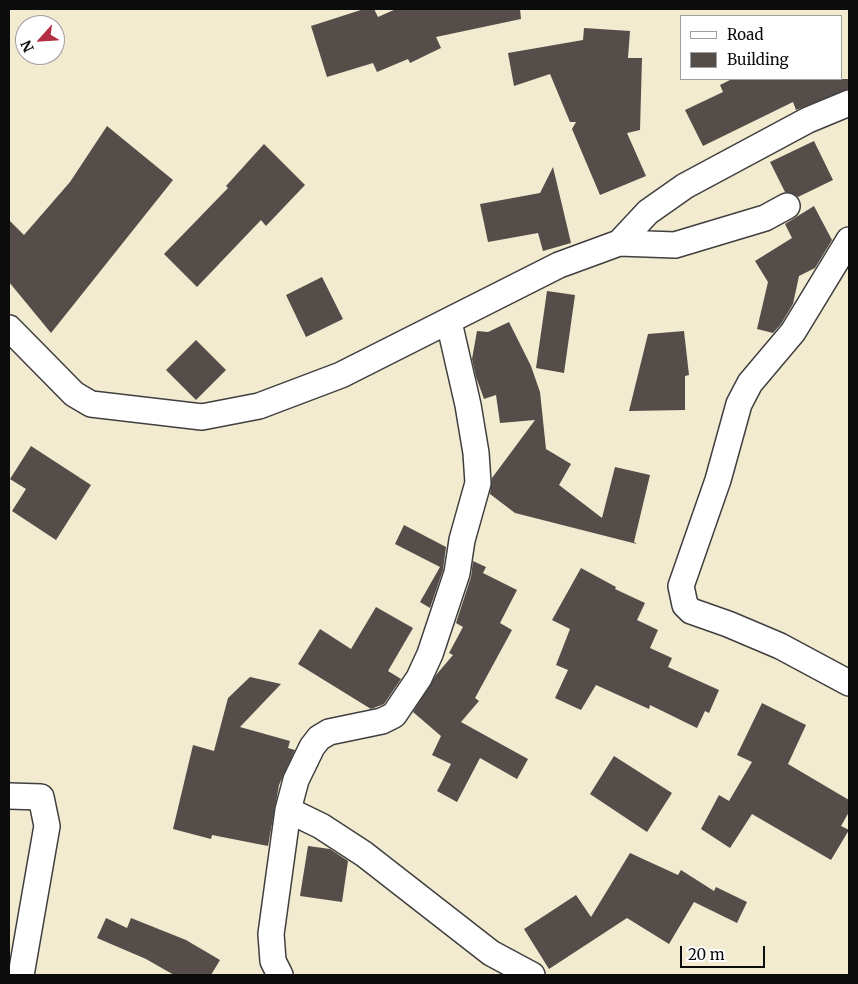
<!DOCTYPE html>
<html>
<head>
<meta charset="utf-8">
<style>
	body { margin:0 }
	#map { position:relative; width:858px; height:984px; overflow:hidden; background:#fef9ed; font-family:Merriweather,serif }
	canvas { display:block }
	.frame { position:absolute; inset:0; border:10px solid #0c0c0c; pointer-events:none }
	.legend { position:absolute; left:680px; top:15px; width:162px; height:65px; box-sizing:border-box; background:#fff; border:1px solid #9e9e9e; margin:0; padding:6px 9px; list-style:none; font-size:15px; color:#0c0c0c }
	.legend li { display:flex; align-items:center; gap:10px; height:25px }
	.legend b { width:25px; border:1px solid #9e9e9e }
	.north { position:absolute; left:15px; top:15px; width:50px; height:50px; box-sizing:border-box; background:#fff; border:1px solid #9e9e9e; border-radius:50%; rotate:244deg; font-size:14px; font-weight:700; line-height:20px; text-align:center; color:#0c0c0c }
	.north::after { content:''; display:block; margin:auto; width:18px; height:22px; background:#b32e43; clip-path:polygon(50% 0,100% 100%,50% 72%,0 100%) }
	.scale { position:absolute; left:680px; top:946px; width:85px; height:22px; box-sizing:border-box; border:2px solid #0c0c0c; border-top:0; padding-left:6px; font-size:15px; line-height:18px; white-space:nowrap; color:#0c0c0c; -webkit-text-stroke:4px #fff; paint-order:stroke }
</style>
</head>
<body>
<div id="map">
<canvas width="858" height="984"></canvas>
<div class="frame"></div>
<ul class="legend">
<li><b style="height:6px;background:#fff"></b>Road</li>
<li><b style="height:14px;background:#544d4a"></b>Building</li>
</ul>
<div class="north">N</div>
<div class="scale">20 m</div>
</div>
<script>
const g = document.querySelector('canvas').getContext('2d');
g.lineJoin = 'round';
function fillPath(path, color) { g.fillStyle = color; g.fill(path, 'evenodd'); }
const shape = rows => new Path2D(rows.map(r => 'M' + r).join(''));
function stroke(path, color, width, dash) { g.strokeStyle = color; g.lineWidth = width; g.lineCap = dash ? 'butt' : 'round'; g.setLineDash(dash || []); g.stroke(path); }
const farmland = shape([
	[9,9,849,9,849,975,9,975],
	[682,16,842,16,842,79,682,79],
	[25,25,55,25,55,55,25,55]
]);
const building = shape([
	[364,9,374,9,378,17,396,9,520,9,521,19,436,37,441,48,410,63,408,59,377,72,373,63,327,77,311,26],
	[584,28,630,31,628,58,642,58,640,130,627,133,646,176,600,195,572,129,576,122,570,122,550,74,514,86,508,53,583,40],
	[732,79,849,79,849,89,796,110,793,102,703,146,685,110,723,92,720,85],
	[107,126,173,180,51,333,9,282,9,220,24,235,70,182],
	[814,141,833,180,798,197,794,194,785,192,770,162],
	[264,144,305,185,266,226,261,220,197,287,164,254,228,188,226,186],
	[553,167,571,243,543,251,538,233,488,242,480,204,540,193],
	[814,206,832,240,815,268,799,276,793,304,781,324,773,333,757,329,768,282,755,261,792,238,785,224],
	[322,277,343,319,306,337,286,295],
	[547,291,575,295,564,373,536,368],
	[509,322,531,366,540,392,546,449,571,464,559,485,602,518,615,467,650,475,634,542,637,544,515,513,490,494,492,478,535,420,500,423,496,395,484,399,476,377,472,359,477,331,488,332],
	[684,331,689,375,685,376,685,410,629,411,648,334],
	[196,340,226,370,196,400,166,370],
	[31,446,91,485,56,540,12,511,26,489,10,479],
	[404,525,446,547,443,570,430,608,420,602,440,567,395,544],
	[473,561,486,567,483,573,517,590,500,623,512,630,475,698,479,701,461,722,528,759,517,779,480,758,457,802,437,791,451,764,432,755,441,736,413,712,436,675,453,655,449,653,463,627,456,623,471,577],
	[581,568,616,587,615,589,645,603,637,620,658,630,650,648,672,658,668,667,719,690,709,713,705,711,697,728,650,705,649,709,596,685,581,710,555,698,568,670,556,665,570,629,552,620],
	[376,607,413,628,388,671,401,679,384,704,371,709,298,664,320,629,351,649],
	[250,677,281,684,240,727,290,741,288,748,295,750,279,785,268,846,212,835,211,839,173,829,193,745,214,751,228,698],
	[762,703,806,725,788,764,849,800,849,812,841,826,849,830,831,860,752,814,730,848,701,829,719,795,729,801,752,762,737,755],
	[614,756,672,793,647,832,590,794],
	[308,846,330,849,348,861,342,902,300,896],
	[630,853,678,875,681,870,714,891,716,887,747,902,737,923,694,902,669,944,627,918,549,969,524,929,576,895,591,917],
	[106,918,127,928,131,918,186,940,220,960,211,975,174,975,146,959,97,938]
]);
const street = shape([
	[849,240,793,332,750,383,739,404,718,480,681,586,685,605,691,611,728,624,780,646,849,683],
	[619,243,675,245,765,218,787,206],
	[9,328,74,394,91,404,202,417,259,406,341,375,559,265,619,243,648,212,685,186,808,120,849,103],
	[9,796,41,797,47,826,21,975],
	[288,810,321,826,364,854,491,953,532,975],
	[280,975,273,961,271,934,288,810,296,780,312,747,319,738,329,732,382,721,394,715,419,678,430,654,457,573,462,540,478,483,476,453,468,405,449,322]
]);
fillPath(farmland, '#f2ebcf');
fillPath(building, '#544d4a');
stroke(street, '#3f3f3f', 28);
stroke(street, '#fff', 25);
</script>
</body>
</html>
